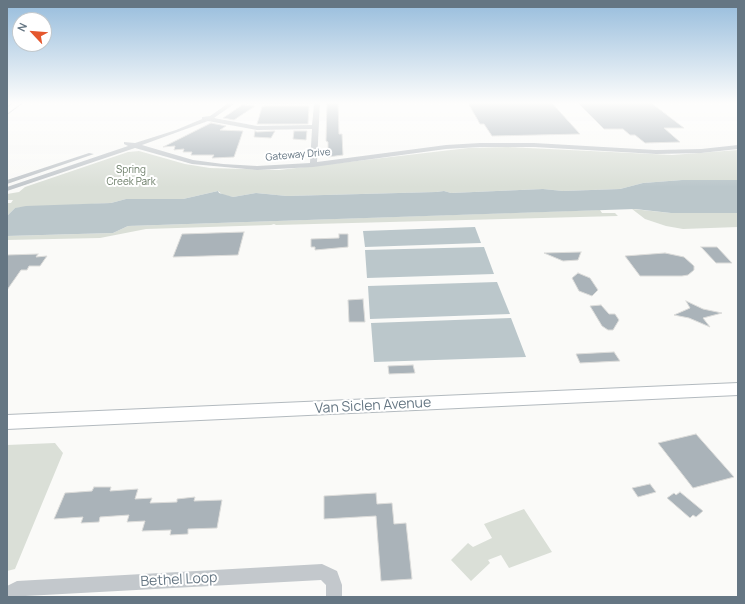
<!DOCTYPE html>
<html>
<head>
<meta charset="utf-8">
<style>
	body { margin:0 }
	#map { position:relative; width:745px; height:604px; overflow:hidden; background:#fafaf8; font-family:Manrope,sans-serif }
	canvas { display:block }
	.frame { position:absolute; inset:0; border:8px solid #657683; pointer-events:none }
	.north { position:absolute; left:12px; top:12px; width:40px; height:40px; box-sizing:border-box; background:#fff; border:1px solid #c1c8cd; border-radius:50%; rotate:296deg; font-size:11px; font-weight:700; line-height:16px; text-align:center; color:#657683 }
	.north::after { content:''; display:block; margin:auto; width:14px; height:18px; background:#e4572e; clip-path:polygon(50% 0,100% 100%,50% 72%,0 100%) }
</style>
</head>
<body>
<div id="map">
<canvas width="745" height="604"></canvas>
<div class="frame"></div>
<div class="north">N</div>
</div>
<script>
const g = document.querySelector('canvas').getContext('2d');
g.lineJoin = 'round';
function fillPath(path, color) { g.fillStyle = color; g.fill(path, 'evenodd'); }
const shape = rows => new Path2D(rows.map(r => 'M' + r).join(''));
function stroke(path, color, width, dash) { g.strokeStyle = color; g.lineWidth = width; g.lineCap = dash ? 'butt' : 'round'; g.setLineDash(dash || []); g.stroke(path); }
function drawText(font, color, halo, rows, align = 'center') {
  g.font = font + ' Manrope,sans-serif'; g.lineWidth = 4; g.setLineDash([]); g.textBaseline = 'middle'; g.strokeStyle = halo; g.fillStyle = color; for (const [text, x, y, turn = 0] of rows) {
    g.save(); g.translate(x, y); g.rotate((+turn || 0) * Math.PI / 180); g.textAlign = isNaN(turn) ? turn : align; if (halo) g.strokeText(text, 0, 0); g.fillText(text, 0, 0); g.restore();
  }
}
const green = shape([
	[508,147,672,155,738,150,738,180,682,180,643,183,620,189,563,191,543,189,451,193,444,191,436,192,287,196,256,193,233,197,223,195,218,191,183,199,126,199,111,203,15,208,7,216,7,203,11,203,13,200,7,200,7,194,19,192,25,187,128,152,139,151,185,164,210,168,279,170,468,148],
	[632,209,671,213,738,213,738,227,683,229,666,226,645,219],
	[600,210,602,213,615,213,618,216,276,225,274,224,271,225,146,229,100,238,7,240,7,236,113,233,128,226],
	[55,443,63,453,15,569,7,571,7,445],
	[524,509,552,552,509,568,501,555,488,560,490,563,471,581,451,560,468,543,473,547,492,538,484,524]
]);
const water = shape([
	[682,180,738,180,738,213,671,213,635,209,128,226,113,233,7,236,7,216,15,208,26,206,111,203,126,199,183,199,218,191,219,193,233,197,256,193,287,196,436,192,444,191,451,193,543,189,563,191,620,189,643,183],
	[475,227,481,243,365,247,363,231],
	[484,247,494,274,367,278,365,250],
	[497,282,510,314,370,319,368,286],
	[511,318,526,357,374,362,371,323]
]);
const building = shape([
	[327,102,338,102,339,134,342,134,343,155,328,157,328,142,326,141,327,102],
	[472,102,551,102,580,134,492,136,484,124,480,124,468,103,472,102],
	[577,102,650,102,684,128,664,128,680,142,645,143,635,135,630,135,623,129,604,129,577,102],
	[242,105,255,106,234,120,223,118,242,105],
	[265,106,309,106,308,124,257,124,262,107,265,106],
	[211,123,226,126,220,130,243,131,234,157,212,158,214,155,191,155,192,152,183,152,184,149,174,150,175,146,163,147,211,123],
	[255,131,257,132,275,131,271,138,254,137,255,131],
	[294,131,307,131,306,140,293,139,294,131],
	[244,232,238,255,173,257,182,234,244,232],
	[339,234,348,234,348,247,315,250,315,247,311,247,311,239,339,238,339,234],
	[701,247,717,247,732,263,716,263,701,247],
	[581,252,578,260,563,261,544,253,581,252],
	[665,253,684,257,694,266,694,270,688,275,682,276,640,276,625,256,665,253],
	[38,254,36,257,47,256,40,266,29,266,27,270,21,270,7,290,7,255,38,254],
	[578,273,590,278,598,290,592,296,579,291,572,278,578,273],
	[363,299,365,322,349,322,348,300,363,299],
	[686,301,703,309,722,313,703,318,710,327,689,318,674,315,690,308,686,301],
	[601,305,609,314,615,314,619,320,613,330,608,330,602,326,590,306,601,305],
	[614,352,620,361,580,363,576,354,614,352],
	[413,365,415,373,389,374,388,366,413,365],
	[696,434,734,477,693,488,658,443,696,434],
	[650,484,656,492,638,497,632,488,650,484],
	[94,487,111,487,110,491,138,489,135,499,152,498,150,503,177,502,177,499,195,497,194,501,222,500,217,528,188,529,188,534,170,535,171,530,142,531,145,521,127,522,129,515,100,517,99,522,81,523,83,517,54,519,65,493,92,491,94,487],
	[680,492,703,511,696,517,693,515,690,518,667,498,674,493,676,495,680,492],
	[376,493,377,504,392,503,394,524,406,523,412,579,381,581,376,516,324,519,324,496,376,493]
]);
const street = shape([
	[230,102,237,102,214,118,257,126,312,125,314,104,247,104,244,102,320,102,317,162,446,145,480,143,534,143,656,150,701,149,738,145,738,149,701,153,656,154,534,147,480,147,446,149,313,167,257,170,192,164,135,148,7,191,7,187,128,146,124,144,124,142,135,143,176,130,202,119,202,117,210,116,230,102],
	[208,121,257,130,312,129,310,163,257,166,223,164,193,160,142,145,208,121],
	[89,153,94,154,7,184,7,180,89,153],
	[322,564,337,571,342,585,342,597,326,597,326,585,321,580,7,597,7,586,17,581,322,564]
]);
const secondary = shape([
	[14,102,23,102,7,114,7,108,14,102],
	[738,383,738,395,7,429,7,415,738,383]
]);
const farStreetnames = [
	["Gateway Drive",298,155,-5]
];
const farParknames = [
	["Spring",131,170],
	["Creek Park",131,182]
];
const nearStreetnames = [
	["Van Siclen Avenue",373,406,-3],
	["Bethel Loop",179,580,-3]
];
fillPath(green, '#dadfd7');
fillPath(water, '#bbc7cb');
fillPath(building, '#aab3b9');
stroke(building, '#dcdcda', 1);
stroke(secondary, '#b3babf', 2);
fillPath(street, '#c3c8cc');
fillPath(secondary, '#fff');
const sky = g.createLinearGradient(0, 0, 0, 187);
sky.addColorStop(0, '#96bcdc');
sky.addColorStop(0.55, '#fdfdfc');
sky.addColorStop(1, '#fdfdfc00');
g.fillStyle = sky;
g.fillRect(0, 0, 745, 187);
drawText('10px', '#657683', '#fff', farStreetnames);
drawText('10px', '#687a64', '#fff', farParknames);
drawText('14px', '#657683', '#fff', nearStreetnames);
</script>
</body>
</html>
